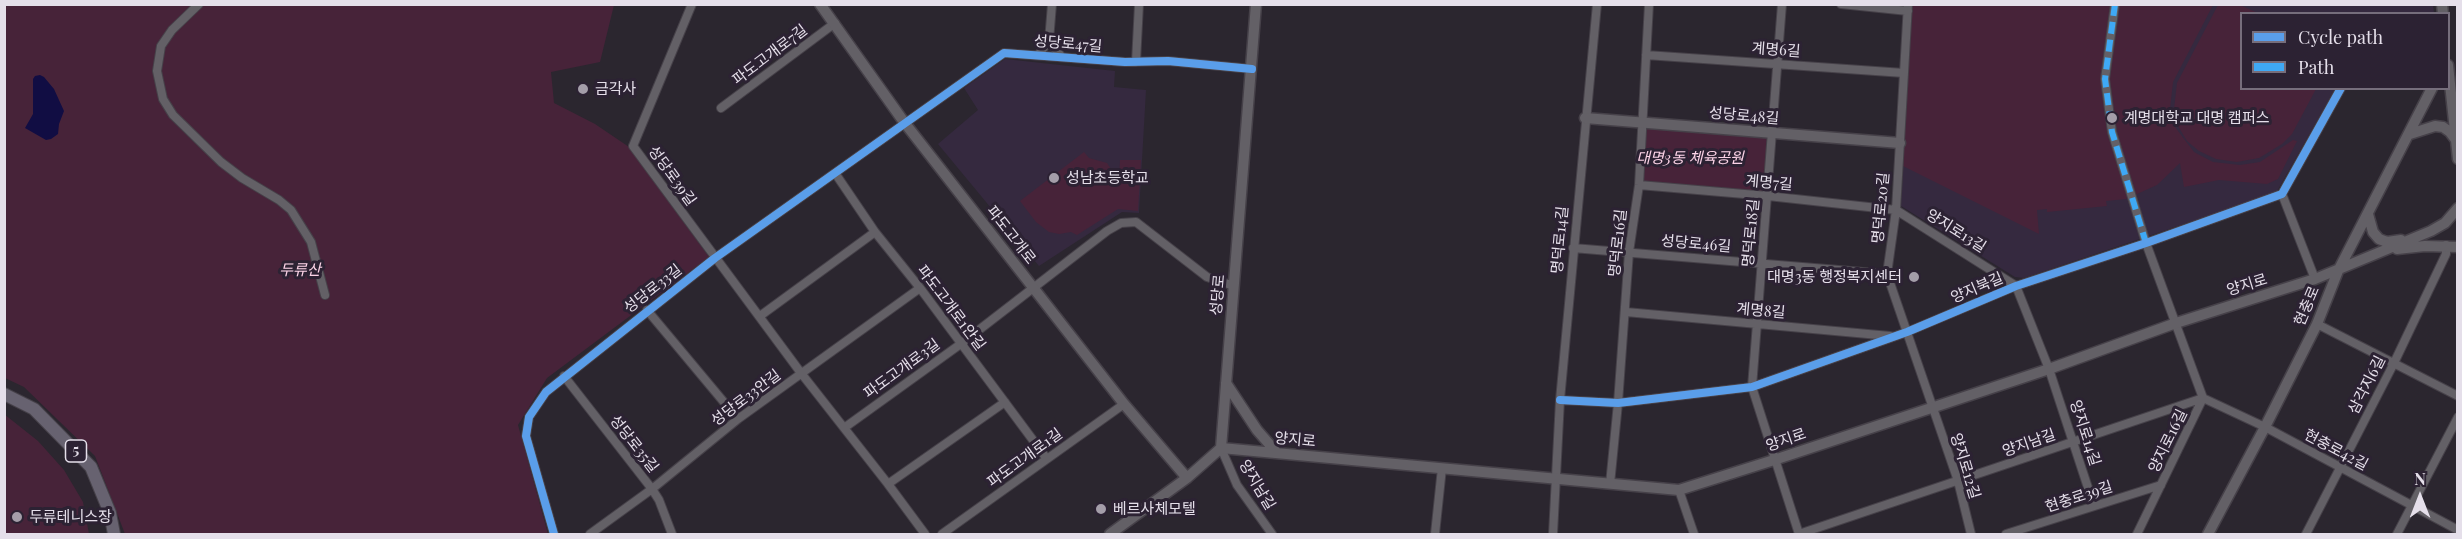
<!DOCTYPE html>
<html>
<head>
<meta charset="utf-8">
<style>
	body { margin:0 }
	#map { position:relative; width:2462px; height:539px; overflow:hidden; background:#2b262f; font-family:"Playfair Display",serif }
	canvas { display:block }
	.frame { position:absolute; inset:0; border:6px solid #e5dfea; pointer-events:none }
	.legend { position:absolute; left:2240px; top:12px; width:210px; height:78px; box-sizing:border-box; background:#2c2233; border:2px solid #766e7c; margin:0; padding:8px 10px; list-style:none; font-size:18px; color:#e5dfea }
	.legend li { display:flex; align-items:center; gap:12px; height:30px }
	.legend b { width:30px; border:2px solid #766e7c }
	.north { position:absolute; left:2390px; top:467px; width:60px; height:60px; -webkit-text-stroke:4px #2c2233; paint-order:stroke; rotate:0deg; font-size:16px; font-weight:700; line-height:24px; text-align:center; color:#e5dfea }
	.north::after { content:''; display:block; margin:auto; width:21px; height:27px; background:#e5dfea; clip-path:polygon(50% 0,100% 100%,50% 72%,0 100%) }
</style>
</head>
<body>
<div id="map">
<canvas width="2462" height="539"></canvas>
<div class="frame"></div>
<ul class="legend">
<li><b style="height:8px;background:#5a9eea"></b>Cycle path</li>
<li><b style="height:8px;background:#3fa9f5"></b>Path</li>
</ul>
<div class="north">N</div>
</div>
<script>
const g = document.querySelector('canvas').getContext('2d');
g.lineJoin = 'round';
function fillPath(path, color) { g.fillStyle = color; g.fill(path, 'evenodd'); }
const shape = rows => new Path2D(rows.map(r => 'M' + r).join(''));
function stroke(path, color, width, dash) { g.strokeStyle = color; g.lineWidth = width; g.lineCap = dash ? 'butt' : 'round'; g.setLineDash(dash || []); g.stroke(path); }
function drawText(font, color, halo, rows, align = 'center') {
  g.font = font + ' "Playfair Display","Noto Sans KR",serif'; g.lineWidth = 6; g.setLineDash([]); g.textBaseline = 'middle'; g.strokeStyle = halo; g.fillStyle = color; for (const [text, x, y, turn = 0] of rows) {
    g.save(); g.translate(x, y); g.rotate((+turn || 0) * Math.PI / 180); g.textAlign = isNaN(turn) ? turn : align; if (halo) g.strokeText(text, 0, 0); g.fillText(text, 0, 0); g.restore();
  }
}
const built = shape([
	[1913,5,2433,5,2434,13,2242,14,2242,88,2335,89,2276,193,2024,278,2015,277,1901,206],
	[1005,59,1115,71,1114,87,1146,90,1139,213,1122,212,1039,266,938,144,978,110,964,88]
]);
const green = shape([
	[5,5,614,5,600,62,551,72,554,103,595,124,629,147,709,257,547,378,518,425,548,534,125,534,95,456,24,387,5,378],
	[1908,5,2213,5,2173,82,2170,109,2175,127,2194,152,2213,162,2240,165,2260,162,2293,140,2297,141,2278,179,2267,184,2219,180,2184,187,2180,163,2157,185,2126,199,2106,201,2107,206,2047,212,2047,209,2037,210,2039,234,1899,164],
	[2218,5,2240,5,2258,13,2242,14,2242,88,2316,89,2292,134,2282,144,2259,158,2237,162,2216,159,2199,151,2187,141,2178,126,2174,109,2177,83],
	[1641,122,1773,134,1768,196,1639,185],
	[1084,152,1089,158,1107,163,1116,177,1119,178,1120,160,1141,160,1138,211,1118,209,1077,235,1071,232,1059,234,1049,232,1036,222,1020,201],
	[4,414,38,441,64,470,83,502,89,534,5,534]
]);
const water = shape([
	[40,75,44,77,54,89,64,111,59,124,58,134,51,139,46,140,25,128,33,114,33,79,35,76]
]);
const street = shape([
	[199,4,172,30,161,46,157,71,163,99,173,115,221,162,242,178,279,200,291,210,311,242,325,295],
	[692,4,633,146,801,373,888,484,925,534],
	[1782,4,1752,387,1799,534],
	[1841,4,1908,11],
	[1908,4,1896,210,1887,274,1958,481,1971,534],
	[2115,4,2105,79,2112,132,2146,243,2203,398,2137,534],
	[1049,41,1052,4],
	[1038,55,1049,41,1061,56],
	[1646,55,1904,73],
	[1136,62,1139,4],
	[721,108,835,23],
	[835,173,875,232,920,288,1047,459],
	[1639,185,1768,196,1896,210,2016,286,2049,369,2094,506],
	[2282,194,2315,279],
	[1573,248,1887,274],
	[647,310,738,419],
	[1626,312,1890,336],
	[760,316,875,232],
	[2317,324,2458,396],
	[564,376,652,489,659,500,672,534],
	[1560,400,1618,403,1752,387,1907,332,2016,286,2146,243,2282,194,2341,88],
	[844,428,962,343,1107,231,1121,223,1136,222,1207,277,1234,286],
	[1221,448,1237,485,1272,534],
	[888,484,1005,402],
	[1610,484,1618,403,1629,252,1639,185,1649,4],
	[1679,490,1694,534],
	[554,534,526,436,529,417,546,392,715,258,1004,53,1125,62,1168,61,1252,69],
	[590,534,652,489,738,419,920,288],
	[942,534,1124,404],
	[1435,534,1442,468],
	[1553,534,1560,400,1597,4],
	[1799,534,2203,398,2265,427,2458,530],
	[2006,534,2161,485],
	[2306,534,2394,363,2446,254,2446,245],
	[2397,534,2458,417]
]);
const secondary = shape([
	[820,4,904,122,1124,404,1187,478],
	[2442,4,2443,14],
	[2448,65,2458,159],
	[1585,118,1900,143],
	[2410,134,2435,126,2443,127,2450,132,2456,140],
	[2368,214,2373,232,2379,239,2387,242,2401,240],
	[2397,249,2425,246,2458,247],
	[1226,383,1257,430,1277,453],
	[1221,448,1679,490,1774,460,2049,369,2176,323,2315,279,2431,231,2445,223,2458,208],
	[1110,534,1187,478,1221,448,1256,4],
	[2208,534,2265,427,2317,324,2338,271,2432,88]
]);
const primary = shape([
	[4,394,34,409,91,467,110,513,114,534]
]);
const quiet = shape([
	[2115,4,2105,79,2112,132,2146,243]
]);
const cycleway = shape([
	[1560,400,1618,403,1752,387,1907,332,2016,286,2146,243,2282,194,2341,88],
	[554,534,526,436,529,417,546,392,715,258,1004,53,1125,62,1168,61,1252,69]
]);
const markers = [
	[583,89,6,"#a49ea9"],
	[2112,118,6,"#a49ea9"],
	[1054,178,6,"#a49ea9"],
	[1914,277,6,"#a49ea9"],
	[1101,509,6,"#a49ea9"],
	[17,517,6,"#a49ea9"]
];
const shields = [
	[76,451,21]
];
const shieldNames = [
	["5",76,451]
];
const streetNames = [
	["성당로47길",1068,44,5],
	["계명6길",1776,50,4],
	["파도고개로7길",770,55,-37],
	["성당로48길",1744,116,5],
	["성당로39길",672,176,54],
	["계명7길",1769,183,5],
	["명덕로20길",1881,208,-85],
	["양지로13길",1956,231,32],
	["명덕로18길",1751,233,-85],
	["파도고개로",1011,235,52],
	["명덕로14길",1560,240,-85],
	["명덕로16길",1618,243,-84],
	["성당로46길",1696,244,5],
	["양지로",2247,285,-17],
	["양지북길",1977,288,-23],
	["성당로33길",653,289,-38],
	["성당로",1218,295,-85],
	["현충로",2307,306,-67],
	["파도고개로1안길",951,308,53],
	["계명8길",1761,311,5],
	["파도고개로3길",902,369,-36],
	["삼각지6길",2367,385,-63],
	["성당로33안길",746,398,-37],
	["양지로14길",2085,433,72],
	["양지로",1295,440,5],
	["양지로",1786,440,-19],
	["양지로16길",2168,441,-64],
	["양지남길",2029,443,-19],
	["성당로35길",634,444,52],
	["현충로42길",2336,450,28],
	["파도고개로1길",1025,458,-36],
	["양지로12길",1965,466,73],
	["양지남길",1257,485,59],
	["현충로39길",2079,497,-18]
];
const poiNames = [
	["금각사",595,89],
	["계명대학교 대명 캠퍼스",2124,118],
	["성남초등학교",1066,178],
	["대명3동 행정복지센터",1902,277,"right"],
	["베르사체모텔",1113,509],
	["두류테니스장",29,517]
];
const parkNames = [
	["대명3동 체육공원",1690,158],
	["두류산",300,270]
];
fillPath(built, '#35293f');
fillPath(green, '#472339');
fillPath(water, '#110d43');
stroke(street, '#464149', 10);
stroke(secondary, '#464149', 13);
stroke(primary, '#464149', 14);
stroke(street, '#636066', 8);
stroke(secondary, '#636066', 10);
stroke(primary, '#676270', 12);
stroke(quiet, '#3fa9f5', 6, [12, 6]);
stroke(cycleway, '#5a9eea', 8);
for (const [x, y, r, color] of markers) { const dot = new Path2D(); dot.arc(x, y, r, 0, 2 * Math.PI); g.fillStyle = color; g.fill(dot); stroke(dot, '#2c2233', 2); }
for (const [x, y, w] of shields) { const box = new Path2D(); box.roundRect(x - w / 2, y - 11, w, 22, 4.5); g.fillStyle = '#2c2233'; g.fill(box); stroke(box, '#e5dfea', 1.5); }
drawText('bold 14px', '#e5dfea', null, shieldNames);
drawText('15px', '#e5dfea', '#2c2233', streetNames);
drawText('15px', '#e5dfea', '#2c2233', poiNames, 'left');
drawText('italic 15px', '#fcd3e7', '#2c2233', parkNames);
</script>
</body>
</html>
